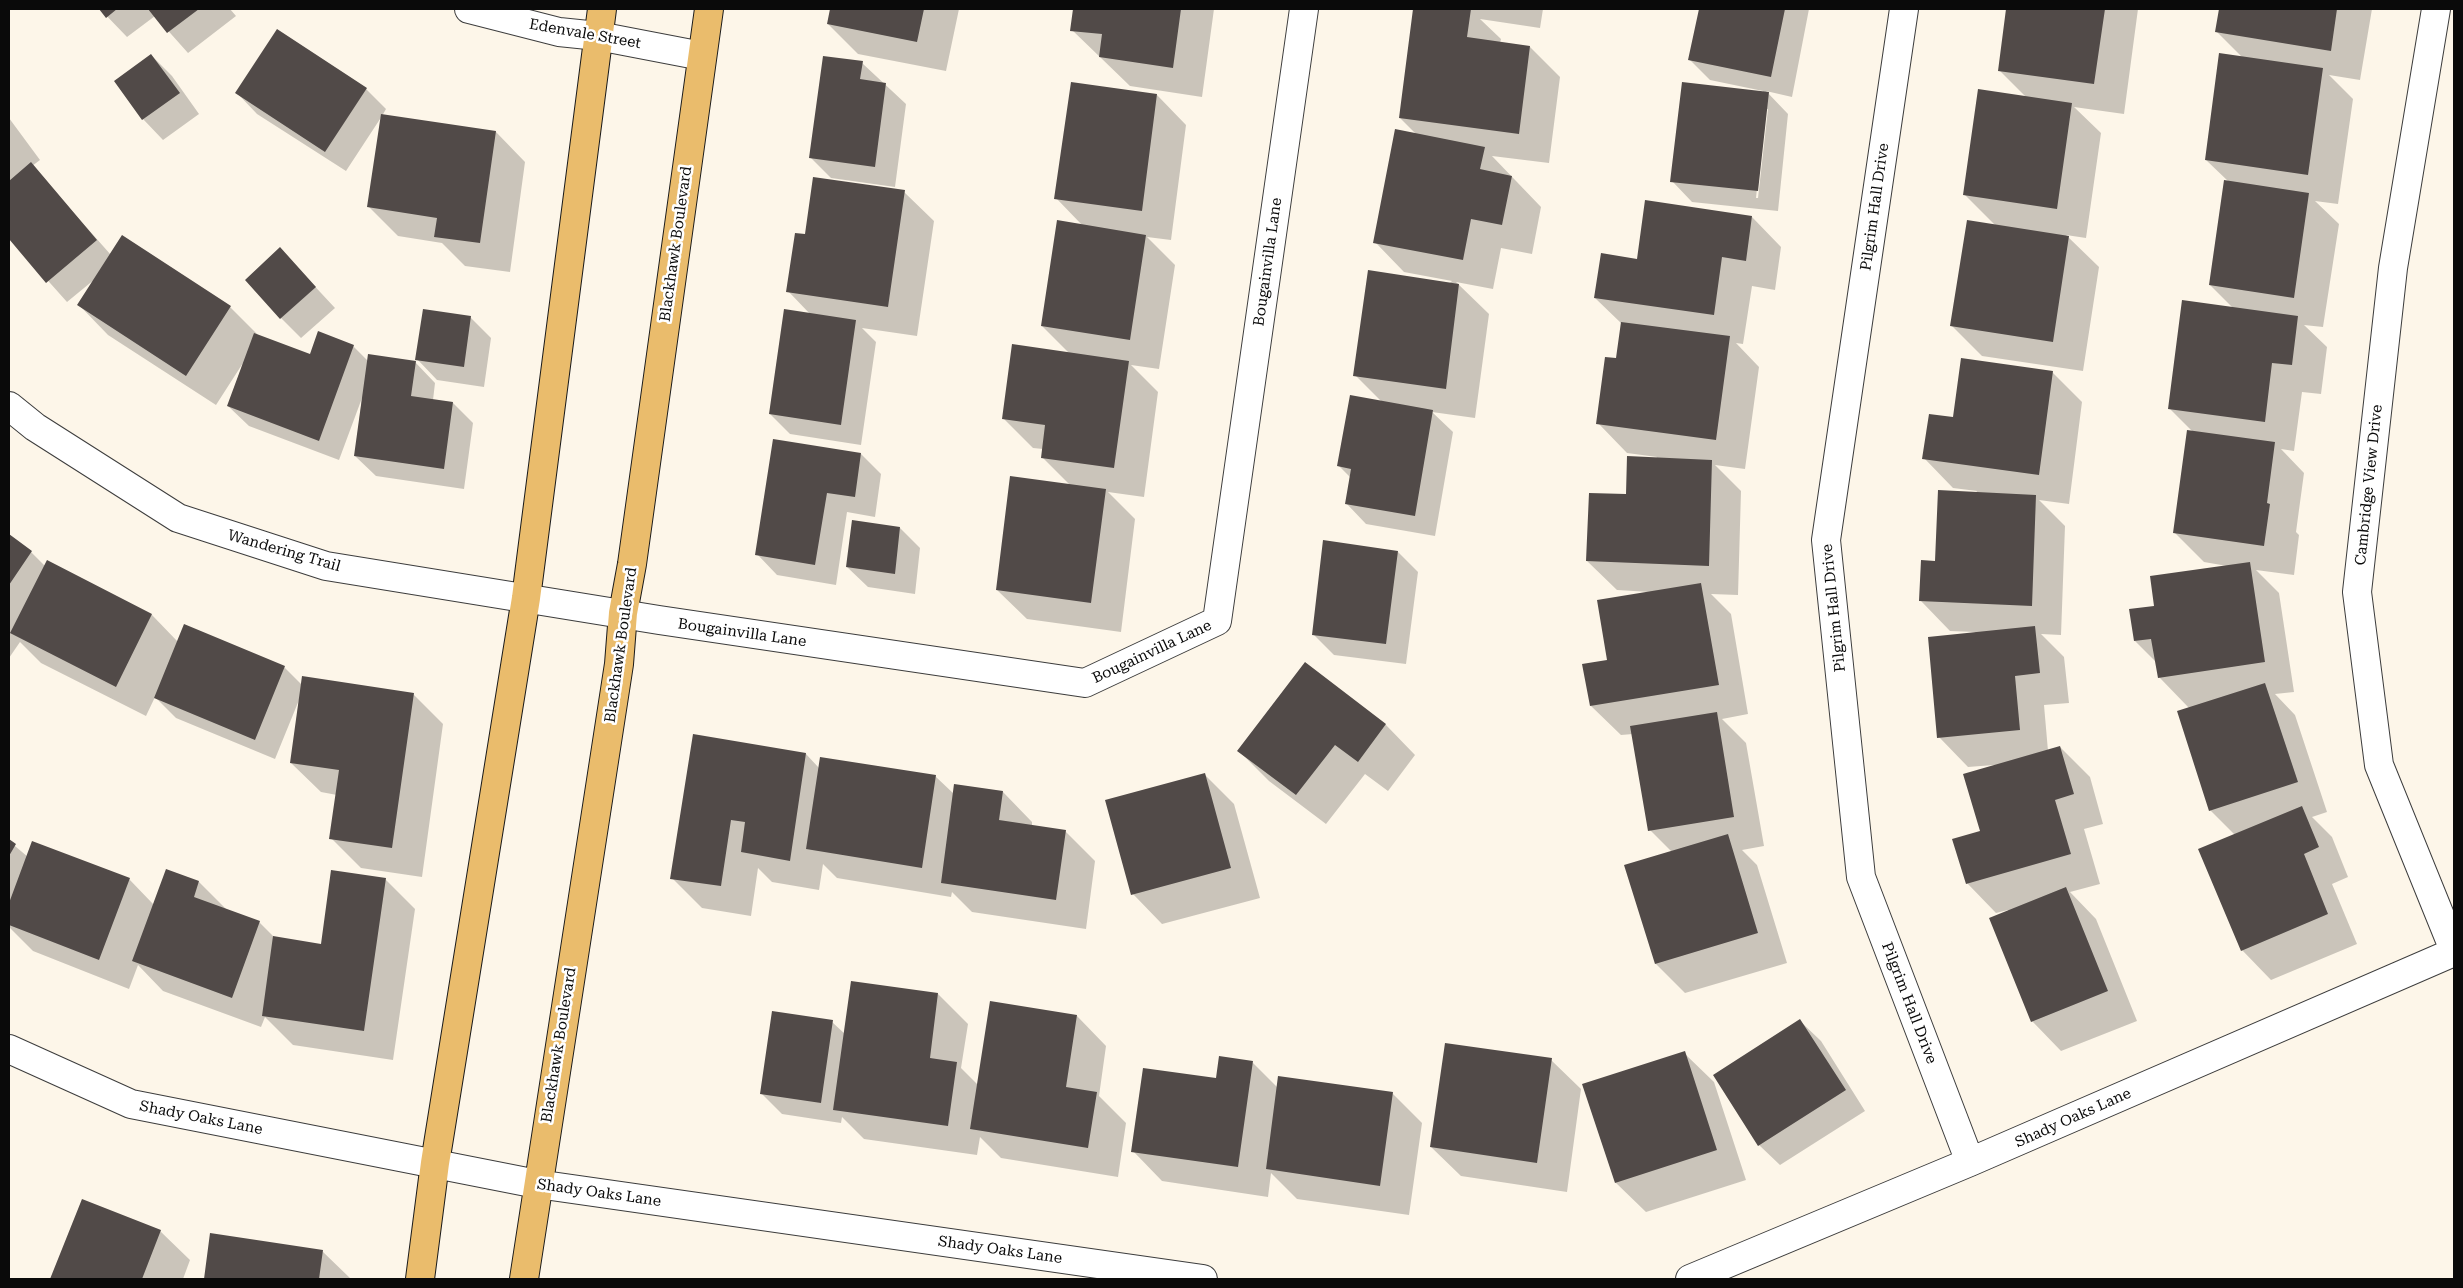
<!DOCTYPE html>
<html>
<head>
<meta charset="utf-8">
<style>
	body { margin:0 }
	#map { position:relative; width:2463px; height:1288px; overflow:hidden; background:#fdf6e9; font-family:"Roboto Serif",serif }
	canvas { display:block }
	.frame { position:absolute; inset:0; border:10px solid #0a0a0a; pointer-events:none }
</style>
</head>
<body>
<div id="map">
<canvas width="2463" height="1288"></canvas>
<div class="frame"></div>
</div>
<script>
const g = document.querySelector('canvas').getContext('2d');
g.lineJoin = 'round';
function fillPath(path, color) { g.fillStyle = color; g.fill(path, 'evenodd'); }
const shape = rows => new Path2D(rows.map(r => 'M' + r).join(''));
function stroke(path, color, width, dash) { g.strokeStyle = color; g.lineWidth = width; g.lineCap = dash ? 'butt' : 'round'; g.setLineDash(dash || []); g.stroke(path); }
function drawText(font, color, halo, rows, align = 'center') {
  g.font = font + ' "Roboto Serif",serif'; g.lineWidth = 5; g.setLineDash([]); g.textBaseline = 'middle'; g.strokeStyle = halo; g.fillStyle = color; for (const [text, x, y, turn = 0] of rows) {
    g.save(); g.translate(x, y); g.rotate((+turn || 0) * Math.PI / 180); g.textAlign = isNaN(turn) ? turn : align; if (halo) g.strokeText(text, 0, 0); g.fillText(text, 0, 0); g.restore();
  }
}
const shadow = shape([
	[100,9,230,9,236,16,188,53,155,16,127,37],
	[831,9,959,9,946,71,858,54,828,24],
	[1074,9,1214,9,1202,97,1130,86,1072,30],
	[1414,9,1543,9,1540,28,1480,19,1501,39,1500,43,1530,47,1560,77,1549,163,1492,156,1541,207,1532,254,1501,248,1493,289,1456,282,1489,314,1475,418,1432,412,1453,432,1435,536,1366,524,1346,503,1350,477,1339,466,1382,402,1355,375,1452,281,1404,272,1375,242,1417,135,1400,118],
	[1700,9,1809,9,1792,97,1766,91,1788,114,1778,211,1692,202,1672,181,1763,93,1763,91,1710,80,1690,60],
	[1765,109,1768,109,1758,198,1756,198],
	[2008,9,2138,9,2124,114,2074,107,2101,133,2086,238,2066,235,2099,267,2083,371,1982,356,1952,326,1996,226,1964,194,2026,97,2000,71],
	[2220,9,2372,9,2360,80,2329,75,2353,99,2338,204,2315,201,2339,224,2323,327,2304,325,2327,347,2321,394,2302,392,2294,451,2281,449,2304,473,2296,532,2299,535,2294,575,2256,570,2279,593,2294,692,2275,694,2295,715,2327,812,2312,817,2332,837,2348,877,2332,884,2357,944,2271,980,2242,950,2235,835,2210,810,2190,709,2159,677,2156,662,2135,641,2156,607,2227,566,2204,562,2174,532,2193,432,2169,408,2234,309,2210,285,2229,182,2206,160,2243,58,2217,32],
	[151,55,172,76,199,114,163,140,143,119,115,81],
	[862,63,906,104,895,187,831,178,811,158],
	[366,89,386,109,382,116,496,132,525,162,510,272,465,266,442,243,398,236,369,207,382,116,346,171,257,114,237,93],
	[1157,95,1186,125,1171,240,1147,237,1175,265,1159,369,1131,365,1158,392,1144,497,1108,492,1135,519,1121,632,1027,619,997,590,1070,485,1042,457,1043,449,1033,448,1003,418,1070,354,1042,326,1083,226,1056,198],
	[9,118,40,160,32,166,111,255,122,237,230,307,260,337,310,356,353,346,368,361,415,362,435,383,433,400,453,403,473,423,464,489,376,476,355,456,362,398,339,460,249,426,228,406,243,363,216,405,108,335,79,305,95,279,67,302,9,237],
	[904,192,934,221,917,336,862,328,876,342,861,445,790,434,770,414,811,315,788,291,806,236],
	[1752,217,1781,247,1775,290,1752,286,1743,344,1736,343,1759,367,1745,469,1715,465,1741,491,1738,595,1711,594,1731,614,1748,714,1722,719,1746,743,1764,846,1742,850,1757,865,1787,963,1685,993,1656,964,1672,852,1650,830,1633,734,1621,735,1591,706,1609,661,1650,592,1617,590,1587,561,1627,496,1657,457,1627,453,1598,423,1617,360,1622,324,1595,298,1638,260],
	[280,249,335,308,301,338,281,318],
	[470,317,491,338,484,387,437,380,417,359],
	[2052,372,2082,402,2069,504,2039,500,2065,526,2061,635,2041,634,2064,657,2069,703,2044,705,2048,751,2060,747,2090,777,2103,824,2084,829,2100,884,2070,892,2096,919,2137,1021,2061,1051,2032,1021,2008,910,1996,913,1967,883,1981,831,1994,765,1968,767,1939,737,1975,632,1950,631,1921,601,1936,562,1977,491,1953,488,1924,458,1954,418],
	[774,440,861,454,881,474,875,517,847,512,836,585,777,575,757,554],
	[900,528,920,548,915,594,868,587,847,567],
	[9,536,31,552,45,566,47,562,152,615,178,642,284,667,302,685,413,694,443,724,422,877,361,868,331,838,337,795,321,792,291,763,299,700,275,759,176,718,155,697,146,716,41,663,20,642,9,658],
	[1398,552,1418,572,1406,664,1334,655,1313,634],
	[1305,664,1386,725,1415,755,1388,791,1365,774,1326,824,1269,781,1239,751],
	[694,736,806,754,819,768,935,776,954,794,1003,792,1032,822,1032,826,1065,831,1095,861,1086,929,972,912,952,892,951,897,837,878,823,864,819,890,772,882,758,868,751,916,702,908,672,878],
	[1204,774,1234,804,1260,898,1162,924,1133,894],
	[9,841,28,857,129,879,154,905,199,882,227,910,259,922,275,938,322,945,385,879,415,909,393,1060,293,1045,265,1017,261,1027,163,991,138,965,129,989,33,951,9,927],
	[938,994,968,1024,961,1068,978,1085,1077,1016,1106,1046,1099,1096,1126,1123,1118,1177,1001,1158,980,1137,977,1155,864,1139,842,1117,841,1123,782,1114,761,1093,832,1022,845,1034],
	[1800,1021,1821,1041,1865,1111,1780,1165,1759,1145],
	[1684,1053,1714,1082,1746,1180,1646,1212,1616,1183],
	[1551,1060,1581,1089,1567,1192,1461,1176,1431,1147],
	[1253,1063,1278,1088,1392,1093,1422,1123,1409,1215,1297,1199,1271,1173,1268,1197,1162,1181,1133,1151,1217,1080],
	[82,1200,160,1231,190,1260,183,1279,52,1279],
	[211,1234,322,1251,351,1279,205,1279]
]);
const building = shape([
	[99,9,117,9,106,18],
	[148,9,199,9,167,33],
	[830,9,924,9,917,42,827,24],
	[1073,9,1181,9,1173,68,1099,57,1102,34,1070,31],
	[1413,9,1471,9,1467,37,1530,46,1519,134,1399,118],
	[1699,9,1785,9,1771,77,1688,60],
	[2006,9,2105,9,2094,84,1998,71],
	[2219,9,2337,9,2331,51,2215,32],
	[277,29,367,88,325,152,235,93],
	[2219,53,2323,68,2308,175,2205,160],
	[151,54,180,93,142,120,114,81],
	[823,56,863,61,860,79,886,83,875,167,809,158],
	[1071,82,1157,94,1142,211,1054,199],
	[1682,82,1769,92,1758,191,1670,182],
	[1978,89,2072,103,2057,209,1963,195],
	[381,114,496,131,480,243,434,237,437,218,367,207],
	[1395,129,1485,147,1480,169,1512,176,1502,225,1471,219,1463,260,1373,243],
	[31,162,97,240,46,283,9,239,9,181],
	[813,177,905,190,888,307,786,292,795,233,805,234],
	[2224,180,2309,193,2294,298,2209,285],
	[1645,200,1752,216,1746,261,1722,257,1714,315,1594,298,1601,253,1637,259],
	[1057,220,1146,235,1130,340,1041,326],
	[1967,220,2069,236,2053,342,1950,326],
	[122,235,231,306,186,376,77,305],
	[280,247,316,287,280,319,245,280],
	[1368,270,1459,284,1446,389,1353,376],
	[2182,300,2298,316,2292,365,2272,363,2265,422,2168,409],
	[423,309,471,316,464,367,415,360],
	[784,309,856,320,841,425,769,414],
	[1621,322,1730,336,1716,440,1596,424,1605,357,1616,358],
	[318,331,354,345,319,441,227,406,254,333,310,354],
	[1012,344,1129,361,1114,468,1041,458,1045,425,1002,419],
	[368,354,416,361,411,396,453,402,444,469,354,456],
	[1961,358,2053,371,2039,475,1922,459,1929,414,1953,417],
	[1350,395,1433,410,1415,516,1345,504,1351,469,1337,466],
	[2187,430,2275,442,2267,503,2270,504,2264,546,2173,533],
	[773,439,861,453,855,497,827,493,815,565,755,555],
	[1627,456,1712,460,1709,566,1586,561,1589,493,1626,494],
	[1010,476,1106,489,1091,603,996,590],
	[1938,490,2036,495,2032,606,1919,601,1921,560,1935,561],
	[852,520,900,527,895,574,846,567],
	[9,534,32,551,9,585],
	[1323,540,1398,551,1386,644,1312,635],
	[47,560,152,614,116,687,10,633],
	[2250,562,2265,662,2158,678,2151,639,2134,641,2129,609,2154,606,2150,576],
	[1701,583,1719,685,1590,706,1582,664,1607,660,1597,600],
	[184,624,285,666,255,740,154,698],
	[2035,626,2040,673,2015,676,2020,730,1937,738,1928,637],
	[1305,662,1386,724,1358,762,1335,745,1296,795,1237,751],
	[302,676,414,693,392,848,329,839,339,770,290,763],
	[2265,683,2298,782,2209,811,2177,711],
	[1717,712,1734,817,1648,831,1630,726],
	[693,734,806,753,790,861,741,852,745,822,731,820,721,886,670,879],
	[2060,746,2074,794,2055,800,2071,854,1966,884,1952,839,1980,831,1963,774],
	[820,757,936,775,922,868,806,849],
	[1205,773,1231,868,1131,895,1105,800],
	[954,784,1003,791,999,820,1066,830,1056,900,941,883],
	[2302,806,2319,847,2304,854,2328,914,2241,951,2198,849],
	[1728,834,1758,933,1655,964,1624,865],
	[9,839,16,844,9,856],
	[32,841,130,878,99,960,9,925,9,903],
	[166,869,199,881,194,897,260,921,232,998,132,961],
	[331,870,386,878,364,1031,262,1016,273,936,321,944],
	[2066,887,2108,991,2031,1022,1989,918],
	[851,981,938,993,930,1058,957,1062,948,1126,833,1110],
	[990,1001,1077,1015,1066,1087,1097,1092,1088,1148,970,1129],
	[772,1011,833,1020,821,1103,760,1094],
	[1800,1019,1846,1090,1758,1146,1713,1075],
	[1445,1043,1552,1058,1537,1163,1430,1147],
	[1685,1051,1717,1150,1615,1183,1582,1084],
	[1219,1056,1253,1061,1238,1167,1131,1152,1143,1068,1216,1078],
	[1278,1076,1393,1092,1380,1186,1266,1169],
	[82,1199,161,1230,142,1279,50,1279],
	[210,1233,323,1250,319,1279,204,1279]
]);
const minor = shape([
	[469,9,559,32,598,36,702,56],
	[1904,9,1826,540,1861,877,1970,1162],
	[2436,9,2393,268,2357,592,2379,765,2454,950],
	[9,406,35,427,178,518,326,566,659,620,1085,683,1217,621,1304,9],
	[9,1049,131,1104,537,1184,1203,1279],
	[1690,1279,1970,1162,2454,952]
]);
const major = shape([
	[420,1279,435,1163,526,598,602,9],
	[524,1279,619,664,623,613,632,564,709,9]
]);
const streetNames = [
	["Edenvale Street",585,34,10],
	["Pilgrim Hall Drive",1875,207,-82],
	["Blackhawk Boulevard",676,244,-82],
	["Bougainvilla Lane",1268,262,-82],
	["Cambridge View Drive",2369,485,-84],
	["Wandering Trail",284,551,16],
	["Pilgrim Hall Drive",1834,608,-96],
	["Bougainvilla Lane",742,633,8],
	["Blackhawk Boulevard",621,645,-82],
	["Bougainvilla Lane",1152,652,-25],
	["Pilgrim Hall Drive",1909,1003,69],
	["Blackhawk Boulevard",559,1045,-81],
	["Shady Oaks Lane",201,1118,11],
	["Shady Oaks Lane",2073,1118,-24],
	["Shady Oaks Lane",599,1193,8],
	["Shady Oaks Lane",1000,1250,8]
];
fillPath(shadow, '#0003');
fillPath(building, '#514a48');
stroke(minor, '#3d3d3d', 30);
stroke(major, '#1b1b1b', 30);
stroke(minor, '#fff', 28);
stroke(major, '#eabc6c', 28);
drawText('15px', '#0a0a0a', '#fff', streetNames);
</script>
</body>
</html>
